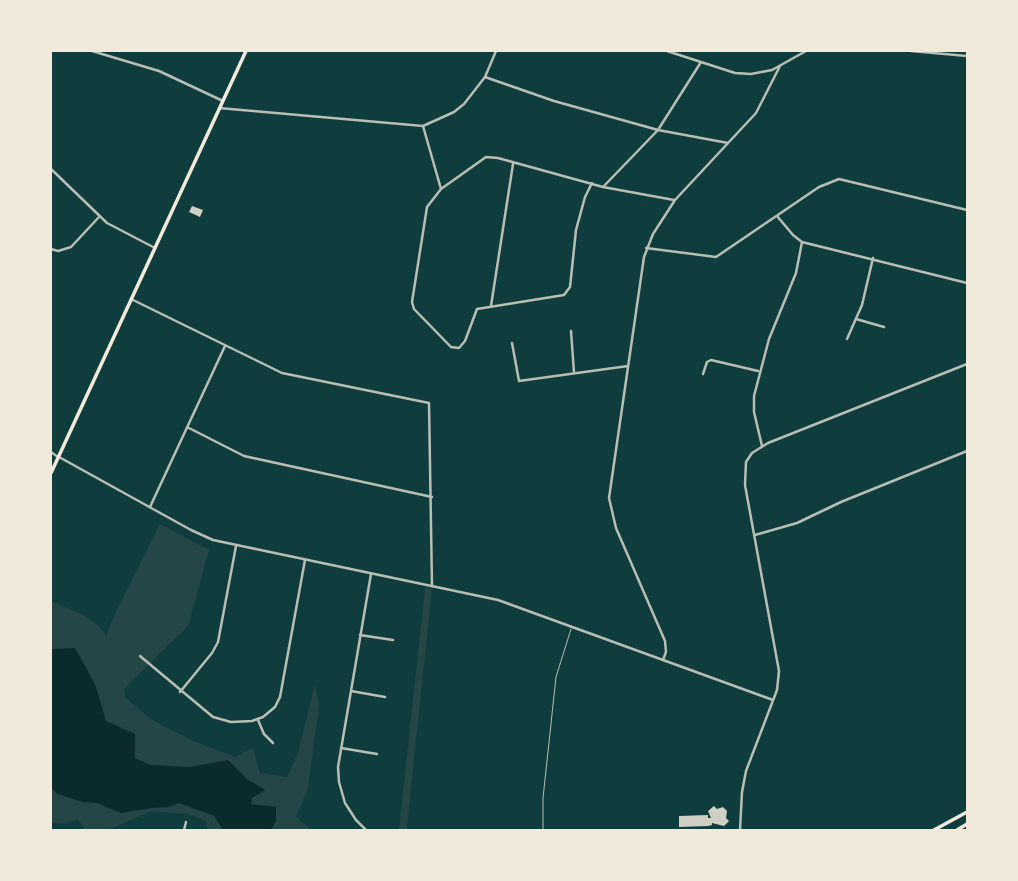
<!DOCTYPE html>
<html>
<head>
<meta charset="utf-8">
<style>
	body { margin:0 }
	#map { position:relative; width:1018px; height:881px; overflow:hidden; background:#0f3d3e; font-family:"Titillium Web",sans-serif }
	canvas { display:block }
	.frame { position:absolute; inset:0; border:52px solid #f1e9da; pointer-events:none }
</style>
</head>
<body>
<div id="map">
<canvas width="1018" height="881"></canvas>
<div class="frame"></div>
</div>
<script>
const g = document.querySelector('canvas').getContext('2d');
g.lineJoin = 'round';
function fillPath(path, color) { g.fillStyle = color; g.fill(path, 'evenodd'); }
const shape = rows => new Path2D(rows.map(r => 'M' + r).join(''));
function stroke(path, color, width, dash) { g.strokeStyle = color; g.lineWidth = width; g.lineCap = dash ? 'butt' : 'round'; g.setLineDash(dash || []); g.stroke(path); }
const green = shape([
	[160,524,209,550,188,626,124,689,125,697,152,720,191,740,235,757,253,748,260,773,287,777,298,753,315,684,319,706,308,788,296,817,311,830,208,830,206,821,188,814,151,811,108,830,85,830,78,819,65,824,51,823,51,601,83,615,100,627,106,636,113,618],
	[425,588,432,589,410,796,407,830,399,830]
]);
const water = shape([
	[75,648,95,684,106,721,135,734,135,758,150,765,190,767,228,760,247,779,265,790,252,798,251,804,276,807,276,821,271,830,223,830,214,816,179,803,169,807,152,808,121,813,97,803,83,802,58,794,51,788,51,649]
]);
const building = shape([
	[192,206,203,210,200,217,189,212],
	[714,806,717,809,723,807,727,811,726,818,729,821,724,826,712,823,712,825,708,826,679,827,679,816,708,815,708,818,711,818,708,811]
]);
const service = shape([
	[543,830,543,798,556,677,571,629]
]);
const minor = shape([
	[92,51,159,71,223,101],
	[667,51,735,73,751,74,772,70,806,51],
	[911,51,967,56],
	[485,77,554,101,658,130,728,143],
	[219,108,423,126,454,112,464,104,485,77,496,51],
	[423,126,441,189,427,207,412,302,414,309,451,347,459,348,465,341,477,309,564,295,570,287,576,230,585,197,592,183],
	[603,187,658,130,701,62],
	[441,189,486,157,498,158,603,187,674,200],
	[777,216,793,235,802,242,967,283],
	[646,248,716,257,819,187,839,179,967,210],
	[51,249,58,251,71,247,99,217],
	[131,299,282,373,429,403,432,586],
	[491,306,513,164],
	[856,319,884,327],
	[571,331,574,373],
	[847,339,862,305,873,258],
	[512,343,519,381,628,366],
	[703,374,707,362,711,360,758,371],
	[187,427,244,456,432,497],
	[762,446,754,412,754,396,769,339,796,273,802,242],
	[51,452,58,457],
	[150,507,225,346],
	[755,535,797,523,841,502,967,451],
	[360,635,393,640],
	[140,656,213,717,231,722,252,721,263,717,275,707,280,697,305,560],
	[663,660,666,652,665,641,616,528,609,498,644,257,653,234,675,200,756,113,780,66],
	[351,691,385,697],
	[180,692,212,653,218,642,236,546],
	[258,720,264,734,273,743],
	[341,748,377,754],
	[184,830,186,822],
	[366,830,356,820,345,803,339,782,338,767,371,574]
]);
const tertiary = shape([
	[51,169,107,223,155,248],
	[59,457,191,530,213,540,498,600,773,700],
	[740,830,742,792,746,771,777,690,779,671,745,485,746,462,752,453,768,443,967,364]
]);
const primary = shape([
	[51,473,246,51]
]);
const trunk = shape([
	[934,830,967,812],
	[957,830,967,824]
]);
fillPath(green, '#244646');
fillPath(water, '#0a2a2b');
fillPath(building, '#cfcfc3');
stroke(service, '#b8beb3', 1);
stroke(minor, '#b8beb3', 2.5);
stroke(tertiary, '#b8beb3', 2.5);
stroke(primary, '#f1e9da', 3.5);
stroke(trunk, '#f1e9da', 3.5);
</script>
</body>
</html>
